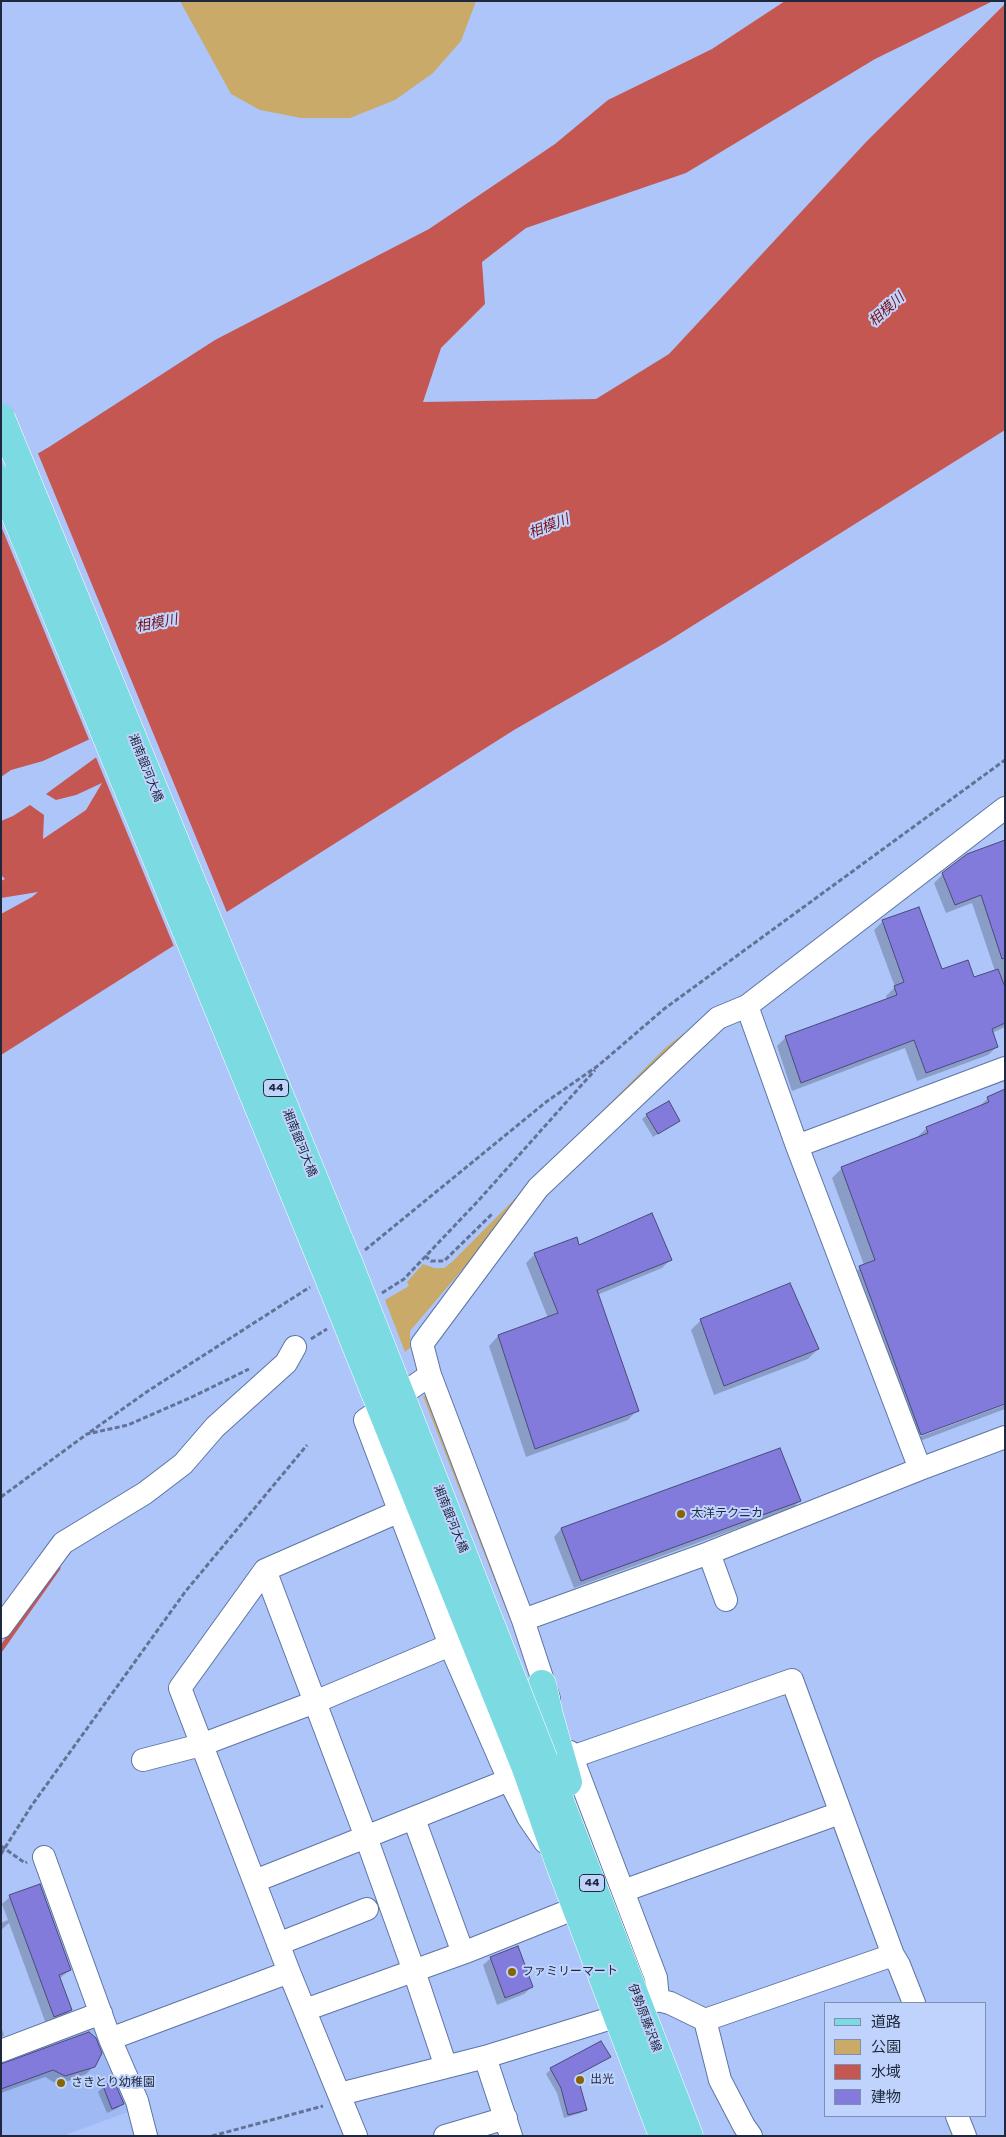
<!DOCTYPE html>
<html>
<head>
<meta charset="utf-8">
<style>
	body { margin:0 }
	#map { position:relative; width:1006px; height:2137px; overflow:hidden; background:#adc5f9; font-family:Poppins,"Noto Sans JP",sans-serif }
	canvas { display:block }
	.frame { position:absolute; inset:0; border:2px solid #1f283c; pointer-events:none }
	.legend { position:absolute; left:824px; top:2002px; width:162px; height:115px; box-sizing:border-box; background:#bfd3fc; border:1px solid #7f8faf; margin:0; padding:6px 9px; list-style:none; font-size:15px; color:#1f283c }
	.legend li { display:flex; align-items:center; gap:10px; height:25px }
	.legend b { width:25px; border:1px solid #7f8faf }
</style>
</head>
<body>
<div id="map">
<canvas width="1006" height="2137"></canvas>
<div class="frame"></div>
<ul class="legend">
<li><b style="height:6px;background:#7cdae3"></b>道路</li>
<li><b style="height:14px;background:#c9aa69"></b>公園</li>
<li><b style="height:14px;background:#c45752"></b>水域</li>
<li><b style="height:14px;background:#827bdb"></b>建物</li>
</ul>
</div>
<script>
const g = document.querySelector('canvas').getContext('2d');
g.lineJoin = 'round';
function fillPath(path, color) { g.fillStyle = color; g.fill(path, 'evenodd'); }
const shape = rows => new Path2D(rows.map(r => 'M' + r).join(''));
function stroke(path, color, width, dash) { g.strokeStyle = color; g.lineWidth = width; g.lineCap = dash ? 'butt' : 'round'; g.setLineDash(dash || []); g.stroke(path); }
function drawText(font, color, halo, rows, align = 'center') {
  g.font = font + ' Poppins,"Noto Sans JP",sans-serif'; g.lineWidth = 4; g.setLineDash([]); g.textBaseline = 'middle'; g.strokeStyle = halo; g.fillStyle = color; for (const [text, x, y, turn = 0] of rows) {
    g.save(); g.translate(x, y); g.rotate((+turn || 0) * Math.PI / 180); g.textAlign = isNaN(turn) ? turn : align; if (halo) g.strokeText(text, 0, 0); g.fillText(text, 0, 0); g.restore();
  }
}
const built = shape([
	[95,2020,133,2110,63,2136,1,2136,1,2055]
]);
const green = shape([
	[180,1,476,1,461,41,433,73,395,100,350,118,301,118,260,110,231,94],
	[684,1033,687,1037,517,1205,410,1331,410,1348,405,1352,385,1300,409,1286,407,1282,423,1264,434,1268,444,1268,452,1262,664,1049],
	[423,1396,428,1396,514,1619,510,1620]
]);
const water = shape([
	[785,1,993,1,875,59,686,173,526,228,482,262,485,304,441,348,423,402,596,399,669,354,867,141,1005,4,1005,430,665,643,514,730,1,1055,1,914,32,897,38,892,1,898,1,881,5,879,1,875,1,821,13,816,30,805,44,815,43,839,86,810,102,783,76,795,56,800,46,794,117,742,122,724,43,761,11,770,1,777,1,475,49,447,215,340,429,229,555,144,608,100,712,49]
]);
const pier = shape([
	[37,451,228,915,175,949,95,755,115,740,119,728,90,742,1,526,1,472]
]);
const shadow = shape([
	[1005,841,1005,1027,992,1033,997,1047,988,1055,917,1081,905,1048,792,1091,777,1046,786,1037,887,1000,886,996,895,987,874,930,883,921,941,971,973,979,995,971,972,903,946,913,934,883,943,874],
	[1005,1091,1005,1402,915,1436,916,1438,1005,1405,1005,1409,912,1444,850,1276,864,1265,832,1178,842,1168,917,1137,927,1128,978,1108,988,1098],
	[647,1115,679,1121,653,1137,642,1119],
	[535,1254,671,1259,662,1268,597,1295,637,1410,628,1420,526,1457,489,1346,498,1336,548,1318,526,1263],
	[701,1320,818,1349,808,1359,714,1395,691,1330],
	[780,1449,800,1500,793,1508,574,1588,554,1537,561,1529],
	[10,1897,70,1970,59,1979,71,2010,63,2017,46,2024,9,1923,1,1930,1,1923,8,1920,2,1904],
	[491,1958,532,1987,524,1994,497,2005,483,1965],
	[1,2027,4,2035,1,2038],
	[601,2042,609,2057,576,2077,586,2109,581,2113,564,2118,557,2093,546,2074,550,2070],
	[1,2065,94,2066,86,2074,71,2080,57,2084,45,2077,1,2093],
	[113,2083,122,2104,118,2108,107,2113,98,2092,103,2087]
]);
const stream = shape([
	[1,1649,58,1568]
]);
const building = shape([
	[1005,840,1005,958,1002,959,981,895,955,905,942,873,967,854,1005,840],
	[919,907,942,969,968,960,974,977,998,969,1005,987,1005,1023,992,1029,998,1047,926,1073,914,1040,801,1083,785,1036,897,995,894,986,904,982,882,920,919,907],
	[1005,1089,1005,1404,921,1435,859,1266,875,1260,841,1167,928,1133,926,1127,989,1102,987,1097,1005,1089],
	[669,1101,680,1121,658,1134,646,1114,669,1101],
	[652,1213,672,1260,597,1290,639,1411,535,1449,498,1335,558,1313,534,1253,577,1237,579,1245,652,1213],
	[790,1283,819,1349,724,1386,700,1319,790,1283],
	[780,1448,801,1501,581,1581,561,1528,780,1448],
	[40,1884,71,1970,59,1975,72,2010,54,2017,9,1895,40,1884],
	[518,1946,533,1987,505,1998,490,1957,518,1946],
	[89,2032,96,2038,102,2053,95,2067,65,2076,53,2070,1,2089,1,2064,89,2032],
	[601,2041,611,2057,577,2075,587,2110,568,2115,561,2088,550,2068,601,2041],
	[114,2081,124,2104,112,2109,103,2086,114,2081]
]);
const path = shape([
	[365,1250,546,1102,599,1065,664,1009,1005,760],
	[425,1256,431,1261,444,1261,493,1213],
	[382,1293,404,1279,478,1201,595,1070],
	[311,1339,327,1329],
	[90,1432,148,1391,310,1287],
	[1,1497,87,1434,128,1425,194,1396,249,1369],
	[1,1846,25,1863,27,1862],
	[1,1854,32,1805,185,1592,307,1445],
	[212,2136,323,2106]
]);
const minor = shape([
	[747,1006,797,1146,920,1469,1005,1437],
	[797,1146,1005,1068],
	[430,1375,365,1420,450,1645,509,1780,528,1817,545,1842],
	[709,1553,726,1600],
	[265,1570,366,1837,414,1971,446,2067],
	[523,1620,709,1553,920,1469],
	[1,1627,63,1543,145,1493,183,1464,215,1427,286,1363,295,1347],
	[549,1699,523,1620,430,1375,422,1344,538,1188,686,1048,718,1018,747,1006,1005,808],
	[570,1752,656,1978,658,2000],
	[143,1760,201,1745,315,1702,450,1645],
	[414,1819,463,1953],
	[44,1857,110,2039,137,2101,146,2136],
	[255,1881,509,1780],
	[623,1891,840,1813],
	[278,1944,367,1909],
	[893,1955,899,1965,914,2003],
	[305,2010,463,1953,576,1908],
	[705,2020,720,2080,744,2126,751,2136],
	[110,2039,289,1972],
	[1,2051,101,2013],
	[485,2057,511,2136],
	[340,2094,485,2057,618,2016,658,2000,670,2003,705,2020,893,1955,792,1680,572,1757],
	[957,2116,965,2136],
	[356,2136,289,1972,180,1688,265,1570,400,1511],
	[445,2136,506,2118]
]);
const major = shape([
	[542,1684,549,1715,568,1782],
	[544,1760,689,2136],
	[526,1768,559,1862,663,2136]
]);
const majorBridge = shape([
	[1,418,349,1264,544,1760],
	[1,480,328,1276,526,1768]
]);
const markers = [
	[681,1514,5,"#886502"],
	[512,1972,5,"#886502"],
	[580,2080,5,"#886502"],
	[61,2083,5,"#886502"]
];
const shields = [
	[276,1088,25],
	[592,1883,25]
];
const shieldNames = [
	["44",276,1088],
	["44",592,1883]
];
const streetNames = [
	["湘南銀河大橋",145,768,68],
	["湘南銀河大橋",299,1143,68],
	["湘南銀河大橋",450,1519,68],
	["伊勢原藤沢線",644,2018,69]
];
const poiNames = [
	["太洋テクニカ",691,1514],
	["ファミリーマート",522,1972],
	["出光",590,2080],
	["さきとり幼稚園",71,2083]
];
const waterNames = [
	["相模川",887,310,-42],
	["相模川",549,527,-21],
	["相模川",157,624,-11]
];
fillPath(built, '#9eb9f3');
fillPath(green, '#c9aa69');
fillPath(water, '#c45752');
fillPath(pier, '#adc5f9');
fillPath(shadow, '#0003');
stroke(stream, '#c45752', 5);
fillPath(building, '#827bdb');
stroke(building, '#4b4978', 1);
stroke(minor, '#5e74a3', 24);
stroke(major, '#fff', 29);
stroke(path, '#637396', 3, [5, 2.5]);
stroke(minor, '#fff', 22);
stroke(major, '#7cdae3', 28);
stroke(majorBridge, '#fff', 29, []);
stroke(majorBridge, '#7cdae3', 28);
for (const [x, y, r, color] of markers) { const dot = new Path2D(); dot.arc(x, y, r, 0, 2 * Math.PI); g.fillStyle = color; g.fill(dot); stroke(dot, '#bfd3fc', 2); }
for (const [x, y, w] of shields) { const box = new Path2D(); box.roundRect(x - w / 2, y - 8.5, w, 17, 4); g.fillStyle = '#bfd3fc'; g.fill(box); stroke(box, '#1f283c', 1); }
drawText('bold 11px', '#1f283c', null, shieldNames);
drawText('12px', '#1f283c', '#bfd3fc', streetNames);
drawText('12px', '#1f283c', '#bfd3fc', poiNames, 'left');
drawText('italic 14px', '#781117', '#bfd3fc', waterNames);
</script>
</body>
</html>
